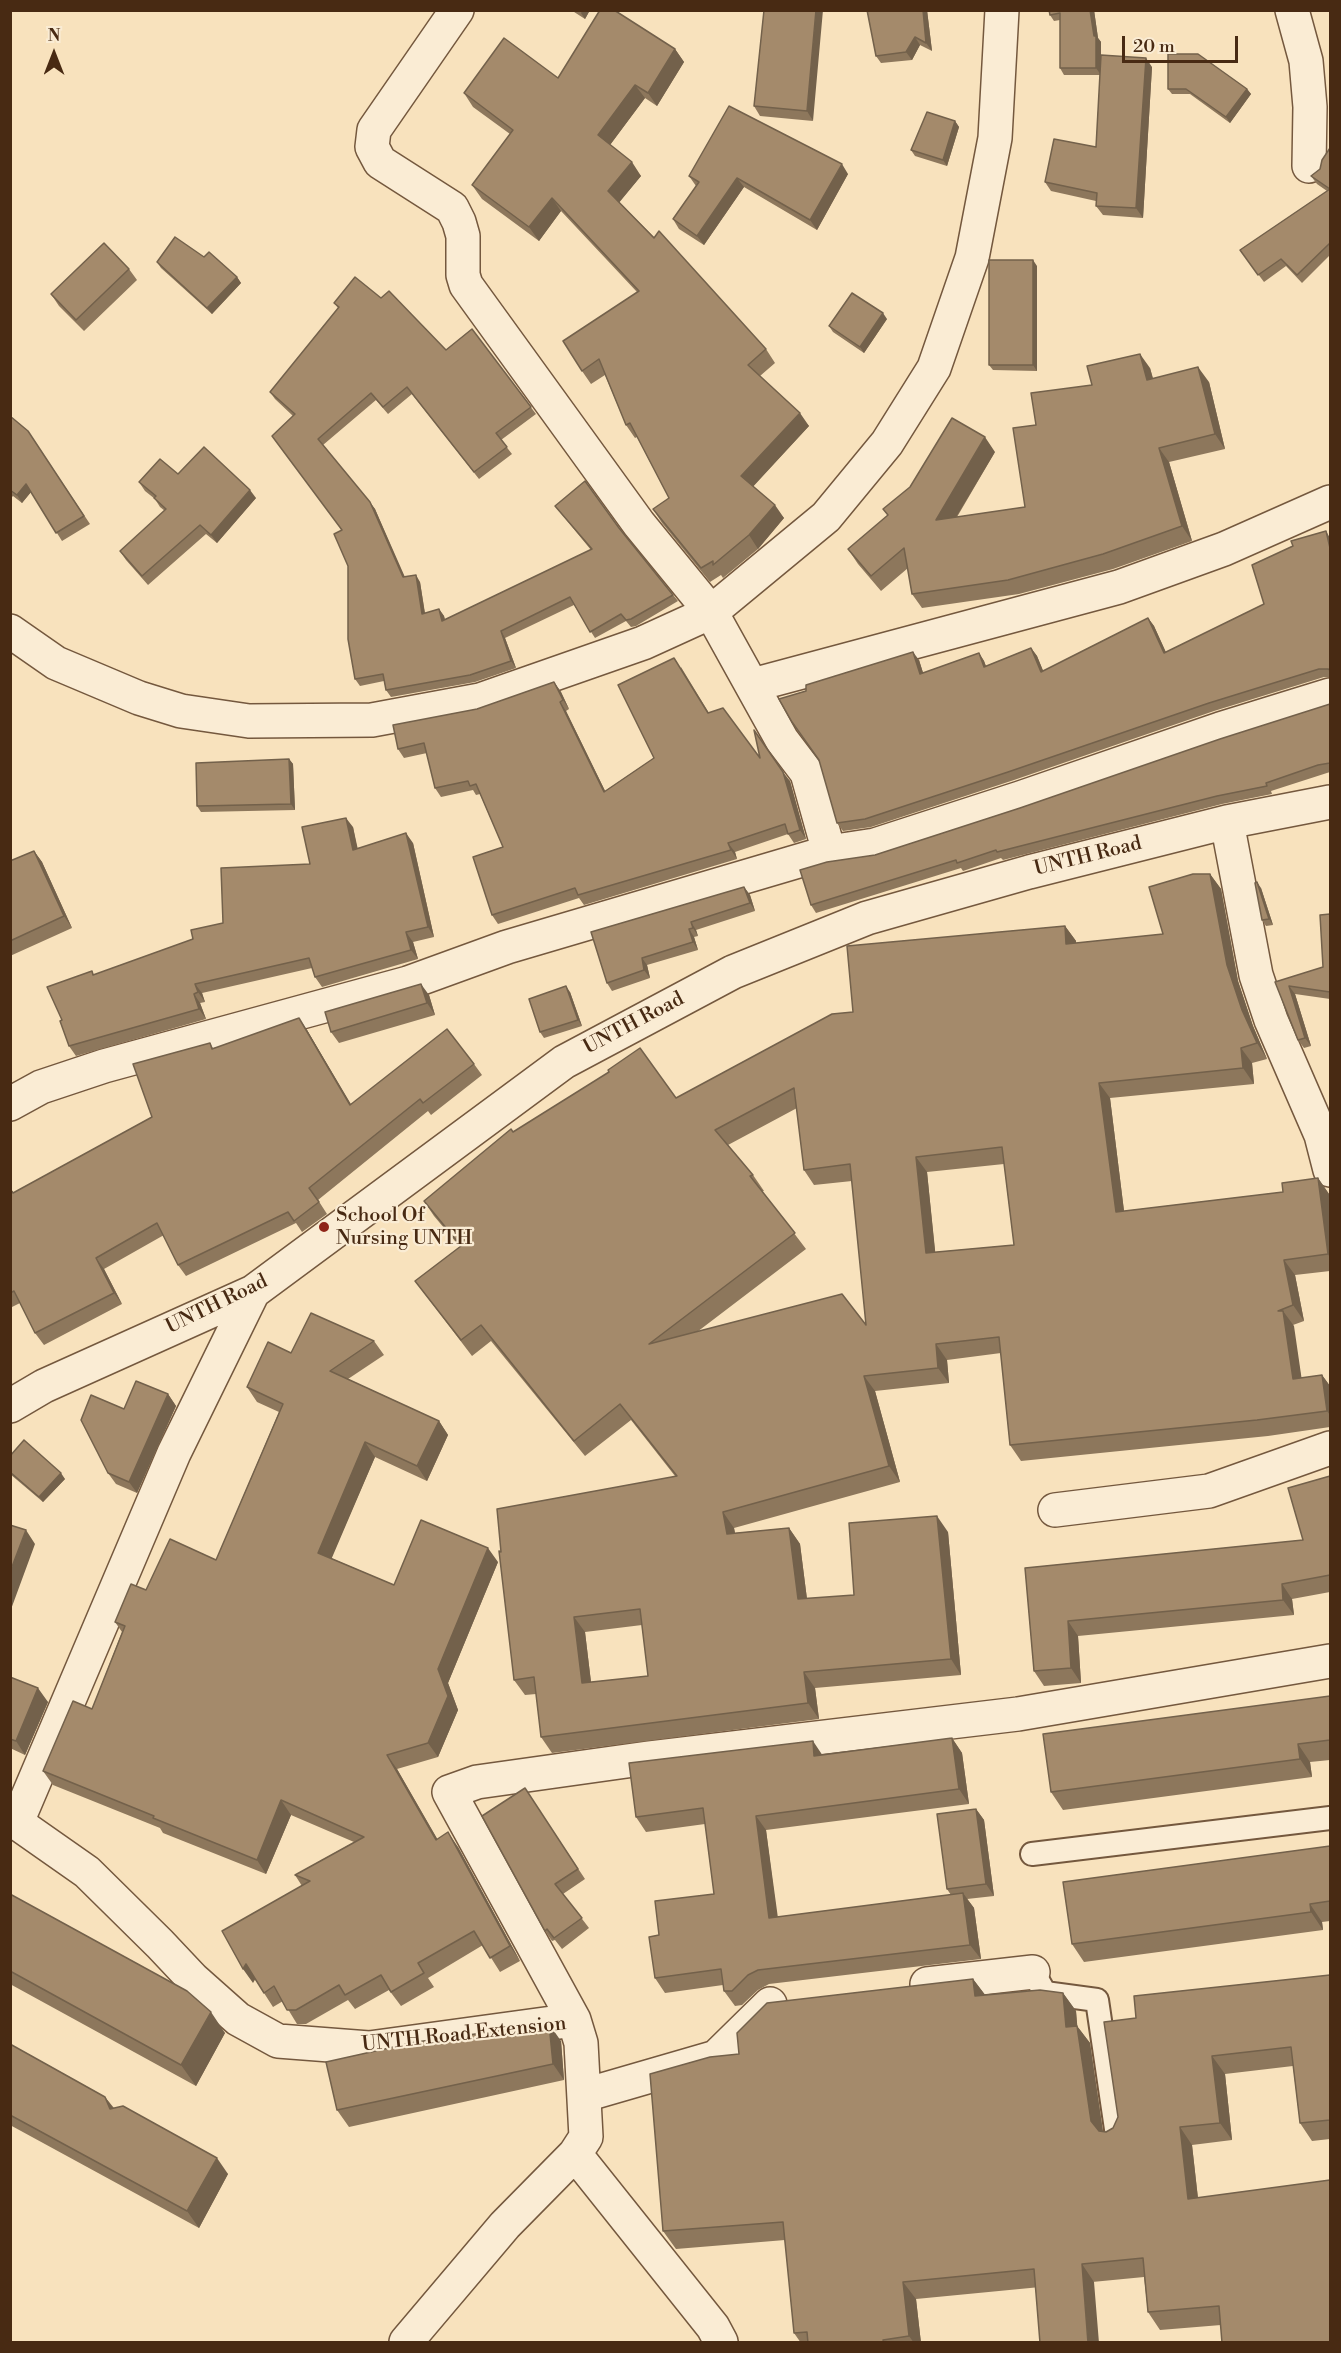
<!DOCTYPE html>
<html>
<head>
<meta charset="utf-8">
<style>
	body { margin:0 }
	#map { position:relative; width:1341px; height:2353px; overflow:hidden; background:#f8e2bd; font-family:"Libre Bodoni",serif }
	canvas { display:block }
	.frame { position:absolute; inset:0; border:12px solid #482a13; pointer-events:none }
	.north { position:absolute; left:24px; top:24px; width:60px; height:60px; -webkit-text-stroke:4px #faecd4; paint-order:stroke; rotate:0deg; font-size:16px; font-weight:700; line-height:24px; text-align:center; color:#482a13 }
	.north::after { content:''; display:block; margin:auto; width:21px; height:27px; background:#482a13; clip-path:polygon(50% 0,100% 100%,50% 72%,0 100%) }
	.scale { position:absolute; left:1122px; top:36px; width:116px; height:27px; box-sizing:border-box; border:3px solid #482a13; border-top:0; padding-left:8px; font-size:18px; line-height:21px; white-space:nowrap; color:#482a13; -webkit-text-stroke:4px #faecd4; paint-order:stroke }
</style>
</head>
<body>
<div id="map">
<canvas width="1341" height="2353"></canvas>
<div class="frame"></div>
<div class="north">N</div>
<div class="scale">20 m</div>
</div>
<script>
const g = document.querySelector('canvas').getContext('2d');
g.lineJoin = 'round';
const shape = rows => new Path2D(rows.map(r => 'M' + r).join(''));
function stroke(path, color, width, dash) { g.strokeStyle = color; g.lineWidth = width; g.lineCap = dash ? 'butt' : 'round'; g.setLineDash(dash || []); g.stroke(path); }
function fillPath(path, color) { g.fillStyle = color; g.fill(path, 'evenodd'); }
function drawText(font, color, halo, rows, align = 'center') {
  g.font = font + ' "Libre Bodoni",serif'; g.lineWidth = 4.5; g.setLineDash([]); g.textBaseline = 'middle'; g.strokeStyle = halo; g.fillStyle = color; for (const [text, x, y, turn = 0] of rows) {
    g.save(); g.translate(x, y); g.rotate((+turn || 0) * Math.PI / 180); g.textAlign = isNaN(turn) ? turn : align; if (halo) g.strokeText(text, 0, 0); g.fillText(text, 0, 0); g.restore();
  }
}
const lane = shape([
	[1032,1854,1330,1818],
	[1033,1972,1045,1993,1097,2000,1117,2136]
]);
const street = shape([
	[457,10,374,130,372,147,380,162,452,208,459,222,463,236,463,275,466,285,639,524,711,612,782,740,807,773,829,852],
	[1292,10,1306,61,1310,107,1309,166],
	[10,631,56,663,139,698,181,711,249,721,372,720,480,700,643,643,711,612,826,517,887,443,934,368,972,258,995,138,1002,10],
	[753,685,1119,587,1224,549,1330,502],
	[1227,822,1256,975,1271,1020,1321,1135,1330,1170],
	[10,1104,41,1087,104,1066,408,983,507,947,829,852,875,845,1020,798,1220,729,1330,695],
	[10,1406,44,1386,253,1292,564,1062,733,972,867,918,1029,872,1227,822,1330,802],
	[1055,1510,1209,1491,1330,1448],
	[10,1818,87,1872,160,1944,193,1979,238,2019,278,2041,369,2048,574,2020,581,2043,586,2137,575,2154,505,2225,406,2342],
	[17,1822,174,1453,253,1292],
	[927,1984,1033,1972],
	[574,2020,449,1792,477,1782,648,1758,1018,1714,1330,1661],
	[585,2095,716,2057,770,2004],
	[575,2154,713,2327,721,2342]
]);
const wall = shape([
	[571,10,590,10,585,19],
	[764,10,813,121,760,116,754,106],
	[867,10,927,10,932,51,920,45,912,60,881,63,876,56],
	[1049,10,1094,10,1098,38,1101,42,1101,63,1152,67,1143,218,1103,215,1096,206,1096,201,1051,191,1045,182,1096,147,1100,75,1064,75,1060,68,1060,20,1054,21,1050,15],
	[675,49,684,62,657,106,645,98,610,145,641,176,619,202,766,349,775,363,760,376,809,426,753,486,784,518,758,549,723,578,721,575,710,582,662,523,653,509,669,498,637,437,635,438,626,425,605,375,591,384,582,371,637,292,561,211,539,241,482,199,472,185,510,134,473,107,464,93,558,78],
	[1168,89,1247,89,1251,94,1230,123,1190,94,1172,94],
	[955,121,959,127,947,166,915,156,911,150],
	[1330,148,1330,255,1302,283,1286,266,1264,282,1240,250,1327,191,1317,184,1311,176,1320,169],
	[848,174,817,230,744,187,704,245,679,229,673,219,696,186,689,176],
	[204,257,237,277,241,283,212,314,161,268,157,262],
	[1037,266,1037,371,993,370,989,365],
	[129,269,137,280,84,331,59,306,51,294],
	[334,303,446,350,472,329,536,414,501,440,512,454,479,479,412,394,388,414,376,400,323,445,375,509,404,577,420,582,425,613,439,609,444,616,445,620,591,550,555,506,619,528,678,601,636,626,631,627,626,621,595,638,574,605,505,638,516,668,475,682,391,697,386,690,384,681,360,686,355,679,348,566,342,530,293,416,275,399,270,392,338,308],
	[887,319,864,353,833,332,829,326],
	[1150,368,1153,378,1209,382,1225,449,1169,462,1192,541,1113,569,1019,594,922,608,912,594,908,568,881,591,858,564,848,549,888,516,883,509,995,452,957,517,1025,507,1036,425,1092,385],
	[10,416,28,431,90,524,62,541,31,492,22,503,13,496,10,499],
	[178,474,256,498,217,543,206,534,148,585,126,560,120,551,165,511,160,507,155,499,145,491,139,482],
	[1330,538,1330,677,1324,677,1214,711,1014,780,871,827,843,831,837,823,806,691,919,660,923,673,979,653,984,661,986,666,1031,648,1037,656,1043,671,1148,618,1154,626,1166,653,1264,604],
	[681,667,709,713,760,758,790,781,806,839,794,843,788,834,735,852,737,859,584,905,579,898,498,924,492,915,503,847,480,794,476,795,473,790,441,797,435,788,427,753,404,758,398,749,477,709,554,682,561,692,569,709,566,711,605,791,654,758],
	[1330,704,1330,772,1271,791,1272,794,1222,804,1003,860,1001,858,963,871,961,868,816,913,811,905,875,855,1020,808],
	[289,759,293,764,295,810,201,812,197,806],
	[353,827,357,848,413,843,434,937,413,942,418,959,322,987,315,977,312,968,202,993,205,1002,200,1003,206,1019,76,1056,69,1046,62,1020,92,971,94,975,193,939,223,923,310,864],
	[34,851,42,862,72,928,10,956,10,861],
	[1210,874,1221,889,1238,981,1253,1026,1267,1059,1252,1063,1254,1084,1110,1098,1124,1211,1283,1192,1318,1178,1329,1194,1330,1203,1330,1271,1295,1275,1304,1321,1293,1325,1301,1378,1322,1375,1330,1386,1330,1427,1268,1436,1021,1461,1010,1445,1001,1353,947,1360,949,1383,875,1391,900,1482,734,1528,735,1533,789,1528,800,1544,807,1599,854,1595,948,1532,961,1675,815,1688,819,1719,552,1753,541,1737,536,1694,525,1695,514,1680,501,1552,675,1476,631,1420,585,1456,491,1341,472,1356,415,1281,460,1247,434,1216,424,1201,513,1132,676,1098,853,1012,1065,926,1076,941,1076,943,1163,934],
	[797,1108,804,1170,814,1185,852,1181,866,1325,697,1332,806,1249,762,1191,764,1191,753,1175,728,1145],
	[1004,1164,1014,1245,935,1252,927,1172],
	[642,1625,648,1676,591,1682,585,1632],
	[744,887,750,895,755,911,696,930,698,936,694,937,698,950,647,965,650,978,612,991,607,983,591,932],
	[1261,888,1273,925,1266,926,1262,920],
	[1330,914,1330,999,1295,994,1311,1046,1304,1048,1298,1040,1275,982,1323,967],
	[570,992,582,1026,544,1038,540,1032],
	[429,995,435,1015,339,1043,331,1032],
	[307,1030,350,1104,474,1064,482,1075,431,1115,428,1111,318,1200,327,1214,302,1232,296,1223,186,1276,178,1265,164,1235,104,1269,122,1304,44,1345,35,1333,20,1303,10,1308,10,1188,14,1193,152,1117,210,1043,213,1048],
	[374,1341,384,1355,348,1379,439,1421,448,1435,427,1481,375,1457,331,1558,394,1585,498,1562,448,1683,458,1710,438,1757,397,1769,437,1839,458,1847,520,1961,500,1972,483,1945,428,1978,434,1987,401,2006,389,1990,355,2009,348,2000,306,2024,297,2024,283,2001,273,2007,255,1979,253,1983,302,1886,295,1875,354,1842,291,1815,266,1874,163,1833,160,1828,53,1785,43,1771,92,1709,122,1632,115,1622,216,1560,279,1412,257,1402,247,1387,291,1353],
	[168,1394,176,1406,137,1493,116,1484,108,1473,124,1409],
	[10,1456,65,1479,43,1502,10,1474],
	[1330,1476,1330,1592,1292,1599,1294,1615,1078,1636,1081,1683,1044,1686,1034,1671,1025,1568,1303,1540],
	[10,1677,48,1702,25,1755,10,1748],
	[1330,1696,1330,1760,1310,1762,1312,1777,1063,1810,1051,1792],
	[952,1738,962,1753,969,1804,766,1830,777,1917,951,1895,947,1889,976,1809,984,1820,994,1896,967,1899,974,1908,981,1959,769,1984,758,1990,742,2005,735,2006,724,1991,723,1985,665,1993,655,1978,659,1935,714,1894,705,1824,646,1832,636,1817,822,1755],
	[532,1799,585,1879,563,1894,589,1928,562,1949,555,1940,552,1941,545,1931],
	[1330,1846,1330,1921,1322,1922,1323,1930,1084,1962,1072,1944],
	[10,1894,225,2033,196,2086,10,1984],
	[1330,1975,1330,2139,1312,2141,1300,2123,1293,2066,1225,2074,1232,2140,1192,2145,1198,2198,1330,2180,1221,2325,1160,2330,1148,2312,1144,2277,916,2299,921,2343,801,2343,794,2333,785,2240,676,2249,663,2231,739,2054,973,1979,985,1995,1063,1993,1076,2011,1077,2026,1090,2043,1103,2131,1106,2132,1113,2128,1118,2117,1136,2018],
	[561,2041,564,2080,349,2127,337,2110],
	[10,2044,105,2097,114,2108,228,2174,199,2228,10,2125]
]);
const shadedWall = shape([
	[583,10,590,10,585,19,581,13],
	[816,10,823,10,813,121,807,111],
	[923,10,927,10,932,51,926,43],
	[1090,10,1094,10,1098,38,1101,42,1101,75,1096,68,1094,36],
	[915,37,920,45,912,60,906,52],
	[675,49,684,62,657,106,648,93],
	[1146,58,1152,67,1143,218,1136,208],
	[635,85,645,98,607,149,598,135],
	[1247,89,1251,94,1230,123,1226,117],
	[955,121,959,127,947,166,943,160],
	[632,162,641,176,618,204,608,191],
	[842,164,848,174,817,230,810,220],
	[737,178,744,187,704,245,697,236],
	[552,198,561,211,539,241,529,227],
	[1033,260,1037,266,1037,371,1033,365],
	[237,277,241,283,212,314,207,308],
	[883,313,887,319,864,353,860,347],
	[1140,354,1150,368,1157,395,1147,380],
	[1198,367,1209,382,1225,449,1215,434],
	[800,413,809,426,750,490,741,476],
	[985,437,995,452,946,534,936,520],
	[1159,448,1169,462,1192,541,1182,526],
	[26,484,31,492,22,503,17,495],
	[250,490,256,498,217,543,211,535],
	[370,502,375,509,408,584,403,577],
	[775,505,784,518,758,549,749,535],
	[1326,531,1330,538,1330,548],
	[416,575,420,582,426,621,422,614],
	[439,609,444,616,447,628,442,621],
	[1148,618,1154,626,1170,661,1164,653],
	[501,631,505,638,516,668,511,661],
	[1031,648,1037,656,1047,680,1041,672],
	[913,652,919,660,926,682,920,674],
	[979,653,984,661,989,675,984,667],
	[554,682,561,692,569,709,563,700],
	[560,702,566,711,610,801,604,792],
	[289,759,293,764,295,810,291,804],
	[783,772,790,781,806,839,800,830],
	[346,818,353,827,360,859,353,850],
	[406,833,413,843,434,937,428,927],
	[728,843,735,852,737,859,731,850],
	[34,851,42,862,72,928,64,916],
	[1210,874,1221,889,1238,981,1253,1026,1267,1059,1257,1043,1242,1010,1227,965],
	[1257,882,1261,888,1273,925,1269,919],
	[744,887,750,895,755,911,750,903],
	[691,922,696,930,698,936,693,928],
	[1065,926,1076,941,1077,959,1066,944],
	[689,929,694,937,698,950,693,942],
	[406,932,413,942,418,959,411,950],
	[642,958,647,965,650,978,644,970],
	[195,984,202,993,205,1002,198,992],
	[421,984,429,995,435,1015,427,1003],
	[566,986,570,992,582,1026,578,1020],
	[1289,986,1295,994,1311,1046,1305,1038],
	[194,994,200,1003,206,1019,199,1009],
	[299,1018,307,1030,358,1116,350,1105],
	[1241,1048,1252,1063,1254,1084,1243,1068],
	[1099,1083,1110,1098,1126,1227,1116,1212],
	[916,1157,927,1172,937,1269,926,1253],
	[1318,1178,1329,1194,1330,1203,1330,1258,1328,1254],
	[96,1258,104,1269,122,1304,114,1293],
	[1284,1260,1295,1275,1304,1321,1293,1305],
	[1283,1311,1294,1326,1304,1395,1293,1379],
	[936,1344,947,1360,949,1383,938,1368],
	[1322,1375,1330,1386,1330,1415,1327,1411],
	[864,1376,875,1391,900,1482,889,1466],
	[168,1394,176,1406,137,1493,129,1482],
	[439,1421,448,1435,427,1481,417,1466],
	[365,1442,375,1457,328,1567,318,1553],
	[61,1473,65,1479,43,1502,39,1497],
	[723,1512,734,1528,738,1549,727,1534],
	[937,1516,948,1532,961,1675,951,1659],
	[789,1528,800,1544,809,1615,798,1599],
	[26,1530,35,1544,10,1612,10,1572],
	[488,1548,498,1562,448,1683,458,1710,438,1757,428,1743,438,1669],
	[1282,1584,1292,1599,1294,1615,1283,1600],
	[574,1617,585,1632,593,1699,582,1683],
	[1068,1621,1078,1636,1081,1683,1071,1668],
	[804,1672,815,1688,819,1719,808,1703],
	[38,1688,48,1702,25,1755,16,1741],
	[952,1738,962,1753,969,1804,959,1789],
	[813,1741,823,1756,814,1756],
	[1298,1744,1310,1762,1312,1777,1300,1759],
	[387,1755,397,1769,446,1854,436,1840],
	[281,1800,291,1815,266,1874,257,1860],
	[976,1809,984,1820,994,1896,986,1884],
	[756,1816,766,1830,780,1933,769,1918],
	[448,1832,458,1847,520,1961,510,1946],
	[963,1893,974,1908,981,1959,970,1945],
	[1310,1904,1322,1922,1323,1930,1311,1912],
	[246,1964,256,1978,253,1983,243,1969],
	[973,1979,986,1996,975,1996],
	[1063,1993,1076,2011,1079,2045,1066,2027],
	[211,2012,225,2033,196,2086,181,2065],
	[549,2024,561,2041,564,2080,553,2064],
	[1077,2026,1090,2043,1104,2139,1091,2121],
	[1212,2056,1225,2074,1232,2140,1220,2123],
	[105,2097,117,2113,110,2109],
	[1180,2127,1192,2145,1200,2217,1188,2199],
	[217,2158,228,2174,199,2228,187,2211],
	[1082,2264,1094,2282,1099,2343,1088,2343],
	[903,2282,916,2299,921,2343,914,2343,909,2336]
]);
const building = shape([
	[600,10,614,10,675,49,648,93,635,85,598,135,632,162,608,191,654,238,659,231,766,349,748,365,800,413,741,476,775,505,749,535,713,565,713,561,701,568,653,509,669,498,630,423,626,425,599,359,582,371,563,341,639,291,552,198,529,227,472,185,513,130,464,93,504,38,558,78,600,10],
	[764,10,816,10,807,111,754,106,764,10],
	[867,10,923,10,926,43,915,37,906,52,876,56,867,10],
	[1049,10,1090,10,1094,36,1096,36,1096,68,1060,68,1060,13,1050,15,1049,10],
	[1168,54,1198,54,1247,89,1226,117,1186,89,1168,89,1168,54],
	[1101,55,1146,58,1136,208,1096,206,1097,193,1045,182,1054,139,1096,147,1101,55],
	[729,106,842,164,810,220,737,178,697,236,673,219,699,182,689,176,729,106],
	[927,112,955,121,943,160,911,150,927,112],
	[1330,148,1330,243,1297,275,1281,259,1258,275,1240,250,1330,189,1311,176,1320,169,1322,160,1330,148],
	[175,237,204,257,209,252,237,277,207,308,157,262,175,237],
	[104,243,129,269,76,320,51,294,104,243],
	[989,260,1033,260,1033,365,989,365,989,260],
	[355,277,381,298,389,291,446,350,472,329,531,407,496,433,507,447,474,472,407,387,383,407,371,393,318,439,370,502,403,577,416,575,422,614,439,609,442,621,592,549,555,506,585,481,619,528,673,595,631,619,626,620,621,614,590,632,570,597,501,631,511,661,470,675,386,690,383,674,355,679,348,639,348,566,334,534,342,530,272,436,295,414,270,392,339,307,334,303,355,277],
	[852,293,883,313,860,347,829,326,852,293],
	[1140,354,1147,380,1198,367,1215,434,1159,448,1182,526,1103,554,1008,580,912,594,904,548,871,576,848,549,888,515,883,509,910,487,952,418,985,437,936,520,1025,507,1013,428,1036,425,1031,393,1092,385,1087,366,1140,354],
	[10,416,28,431,84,516,56,533,26,484,17,495,10,490,10,416],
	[204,447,250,490,211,535,200,525,142,576,120,551,166,509,154,498,156,496,139,482,160,459,178,474,204,447],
	[1326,531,1330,548,1330,670,1328,669,1319,669,1209,703,1008,772,865,819,837,823,819,760,792,722,779,699,806,691,806,685,913,652,920,674,979,653,984,667,1031,648,1041,672,1148,618,1164,653,1264,604,1252,565,1293,546,1291,541,1326,531],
	[674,658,708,713,723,708,760,758,754,730,783,772,800,830,788,834,785,824,728,843,731,850,578,895,575,888,492,915,473,857,503,847,476,784,470,786,468,781,435,788,424,743,398,749,393,725,477,709,554,682,563,700,560,702,604,792,654,758,618,685,674,658],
	[1330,704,1330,763,1318,765,1266,783,1267,786,1217,796,997,852,996,850,957,863,956,860,811,905,800,870,827,862,875,855,1020,808,1220,739,1330,704],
	[289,759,291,804,197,806,196,763,289,759],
	[346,818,353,850,406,833,428,927,406,932,411,950,315,977,309,958,195,984,198,992,194,994,199,1009,69,1046,60,1021,62,1020,47,987,92,971,93,975,193,939,191,930,223,923,221,868,310,864,302,827,346,818],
	[34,851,64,916,10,941,10,861,34,851],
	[1193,874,1210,874,1227,965,1242,1010,1257,1043,1241,1048,1243,1068,1099,1083,1116,1212,1283,1192,1282,1183,1318,1178,1328,1254,1284,1260,1293,1305,1278,1311,1283,1311,1293,1379,1322,1375,1327,1411,1257,1420,1010,1445,999,1337,936,1344,938,1368,864,1376,889,1466,723,1512,727,1534,789,1528,798,1599,854,1595,849,1523,937,1516,951,1659,804,1672,808,1703,541,1737,534,1677,514,1680,499,1551,501,1552,497,1509,677,1476,620,1404,574,1441,481,1325,461,1340,415,1281,461,1246,424,1201,511,1129,513,1132,609,1072,608,1070,640,1048,676,1098,832,1014,853,1012,847,946,1065,926,1066,944,1163,934,1149,887,1193,874],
	[794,1088,804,1170,850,1164,866,1325,842,1294,649,1344,795,1233,750,1176,753,1175,715,1130,794,1088],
	[1002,1147,1014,1245,926,1253,916,1157,1002,1147],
	[640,1609,648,1676,582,1683,574,1617,640,1609],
	[1257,882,1269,919,1262,920,1255,883,1257,882],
	[744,887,750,903,691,922,693,928,689,929,693,942,642,958,644,970,607,983,591,932,744,887],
	[1330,914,1330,992,1289,986,1305,1038,1298,1040,1275,982,1323,967,1320,915,1330,914],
	[421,984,427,1003,331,1032,325,1012,421,984],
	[566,986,578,1020,540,1032,529,999,566,986],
	[299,1018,350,1105,447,1029,474,1064,423,1103,420,1099,309,1188,319,1202,294,1221,288,1212,178,1265,157,1223,96,1258,114,1293,35,1333,14,1291,10,1293,10,1189,13,1193,152,1117,133,1064,210,1043,212,1049,299,1018],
	[311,1313,374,1341,330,1371,439,1421,417,1466,365,1442,318,1553,394,1585,421,1520,488,1548,438,1669,448,1696,428,1743,387,1755,436,1840,448,1832,510,1946,490,1958,474,1931,418,1963,424,1973,391,1992,381,1975,345,1995,339,1985,296,2010,287,2010,274,1986,264,1993,246,1964,243,1969,222,1931,310,1881,295,1875,364,1837,281,1800,257,1860,153,1818,154,1816,43,1771,73,1701,92,1709,125,1626,115,1622,131,1584,146,1590,170,1539,216,1560,283,1404,247,1387,268,1342,291,1353,311,1313],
	[136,1381,168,1394,129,1482,108,1473,81,1420,91,1395,124,1409,136,1381],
	[24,1440,61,1473,39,1497,10,1472,10,1456,24,1440],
	[1330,1476,1330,1575,1282,1584,1283,1600,1068,1621,1071,1668,1034,1671,1025,1568,1303,1540,1288,1488,1330,1476],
	[10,1525,26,1530,10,1572,10,1525],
	[10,1677,38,1688,16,1741,10,1739,10,1677],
	[1330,1696,1330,1740,1298,1744,1300,1759,1051,1792,1043,1734,1330,1696],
	[952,1738,959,1789,756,1816,769,1918,963,1893,970,1945,758,1970,748,1975,732,1991,724,1991,721,1969,655,1978,649,1937,659,1935,655,1901,714,1894,703,1808,636,1817,629,1763,813,1741,814,1756,952,1738],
	[525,1788,578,1869,555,1884,582,1918,554,1938,547,1929,545,1931,482,1816,525,1788],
	[976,1809,986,1884,947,1889,937,1814,976,1809],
	[1330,1846,1330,1901,1310,1904,1311,1912,1072,1944,1063,1882,1330,1846],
	[10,1894,187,1991,211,2012,181,2065,10,1971,10,1894],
	[1330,1975,1330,2120,1300,2123,1291,2047,1212,2056,1220,2123,1180,2127,1188,2199,1330,2180,1330,2343,1222,2343,1219,2306,1148,2312,1143,2258,1082,2264,1088,2343,1040,2343,1034,2269,903,2282,909,2336,883,2340,884,2343,808,2343,807,2332,794,2333,783,2222,663,2231,650,2074,710,2057,739,2054,737,2033,767,2003,973,1979,975,1996,1040,1990,1063,1993,1066,2027,1077,2026,1091,2121,1099,2131,1106,2132,1113,2128,1118,2117,1104,2022,1136,2018,1134,1996,1330,1975],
	[549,2024,553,2064,337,2110,326,2062,416,2042,549,2024],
	[10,2044,105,2097,110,2109,123,2106,217,2158,187,2211,10,2115,10,2044]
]);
const markers = [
	[324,1227,6,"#8f2418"]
];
const streetNames = [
	["UNTH Road",1088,857,-14],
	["UNTH Road",634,1024,-28],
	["UNTH Road",217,1305,-26],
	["UNTH Road Extension",464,2035,-6]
];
const poiNames = [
	["School Of",336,1216],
	["Nursing UNTH",336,1239]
];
stroke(lane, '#74583e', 26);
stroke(street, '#74583e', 36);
stroke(lane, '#faecd4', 22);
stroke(street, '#faecd4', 33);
fillPath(wall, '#8d775c');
fillPath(shadedWall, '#73614b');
fillPath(building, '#a48a6b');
stroke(building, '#73614b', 1.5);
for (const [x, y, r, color] of markers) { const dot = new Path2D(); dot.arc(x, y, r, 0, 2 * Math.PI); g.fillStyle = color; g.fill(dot); stroke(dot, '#faecd4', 2); }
drawText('20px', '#482a13', '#faecd4', streetNames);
drawText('20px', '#482a13', '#faecd4', poiNames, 'left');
</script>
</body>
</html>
